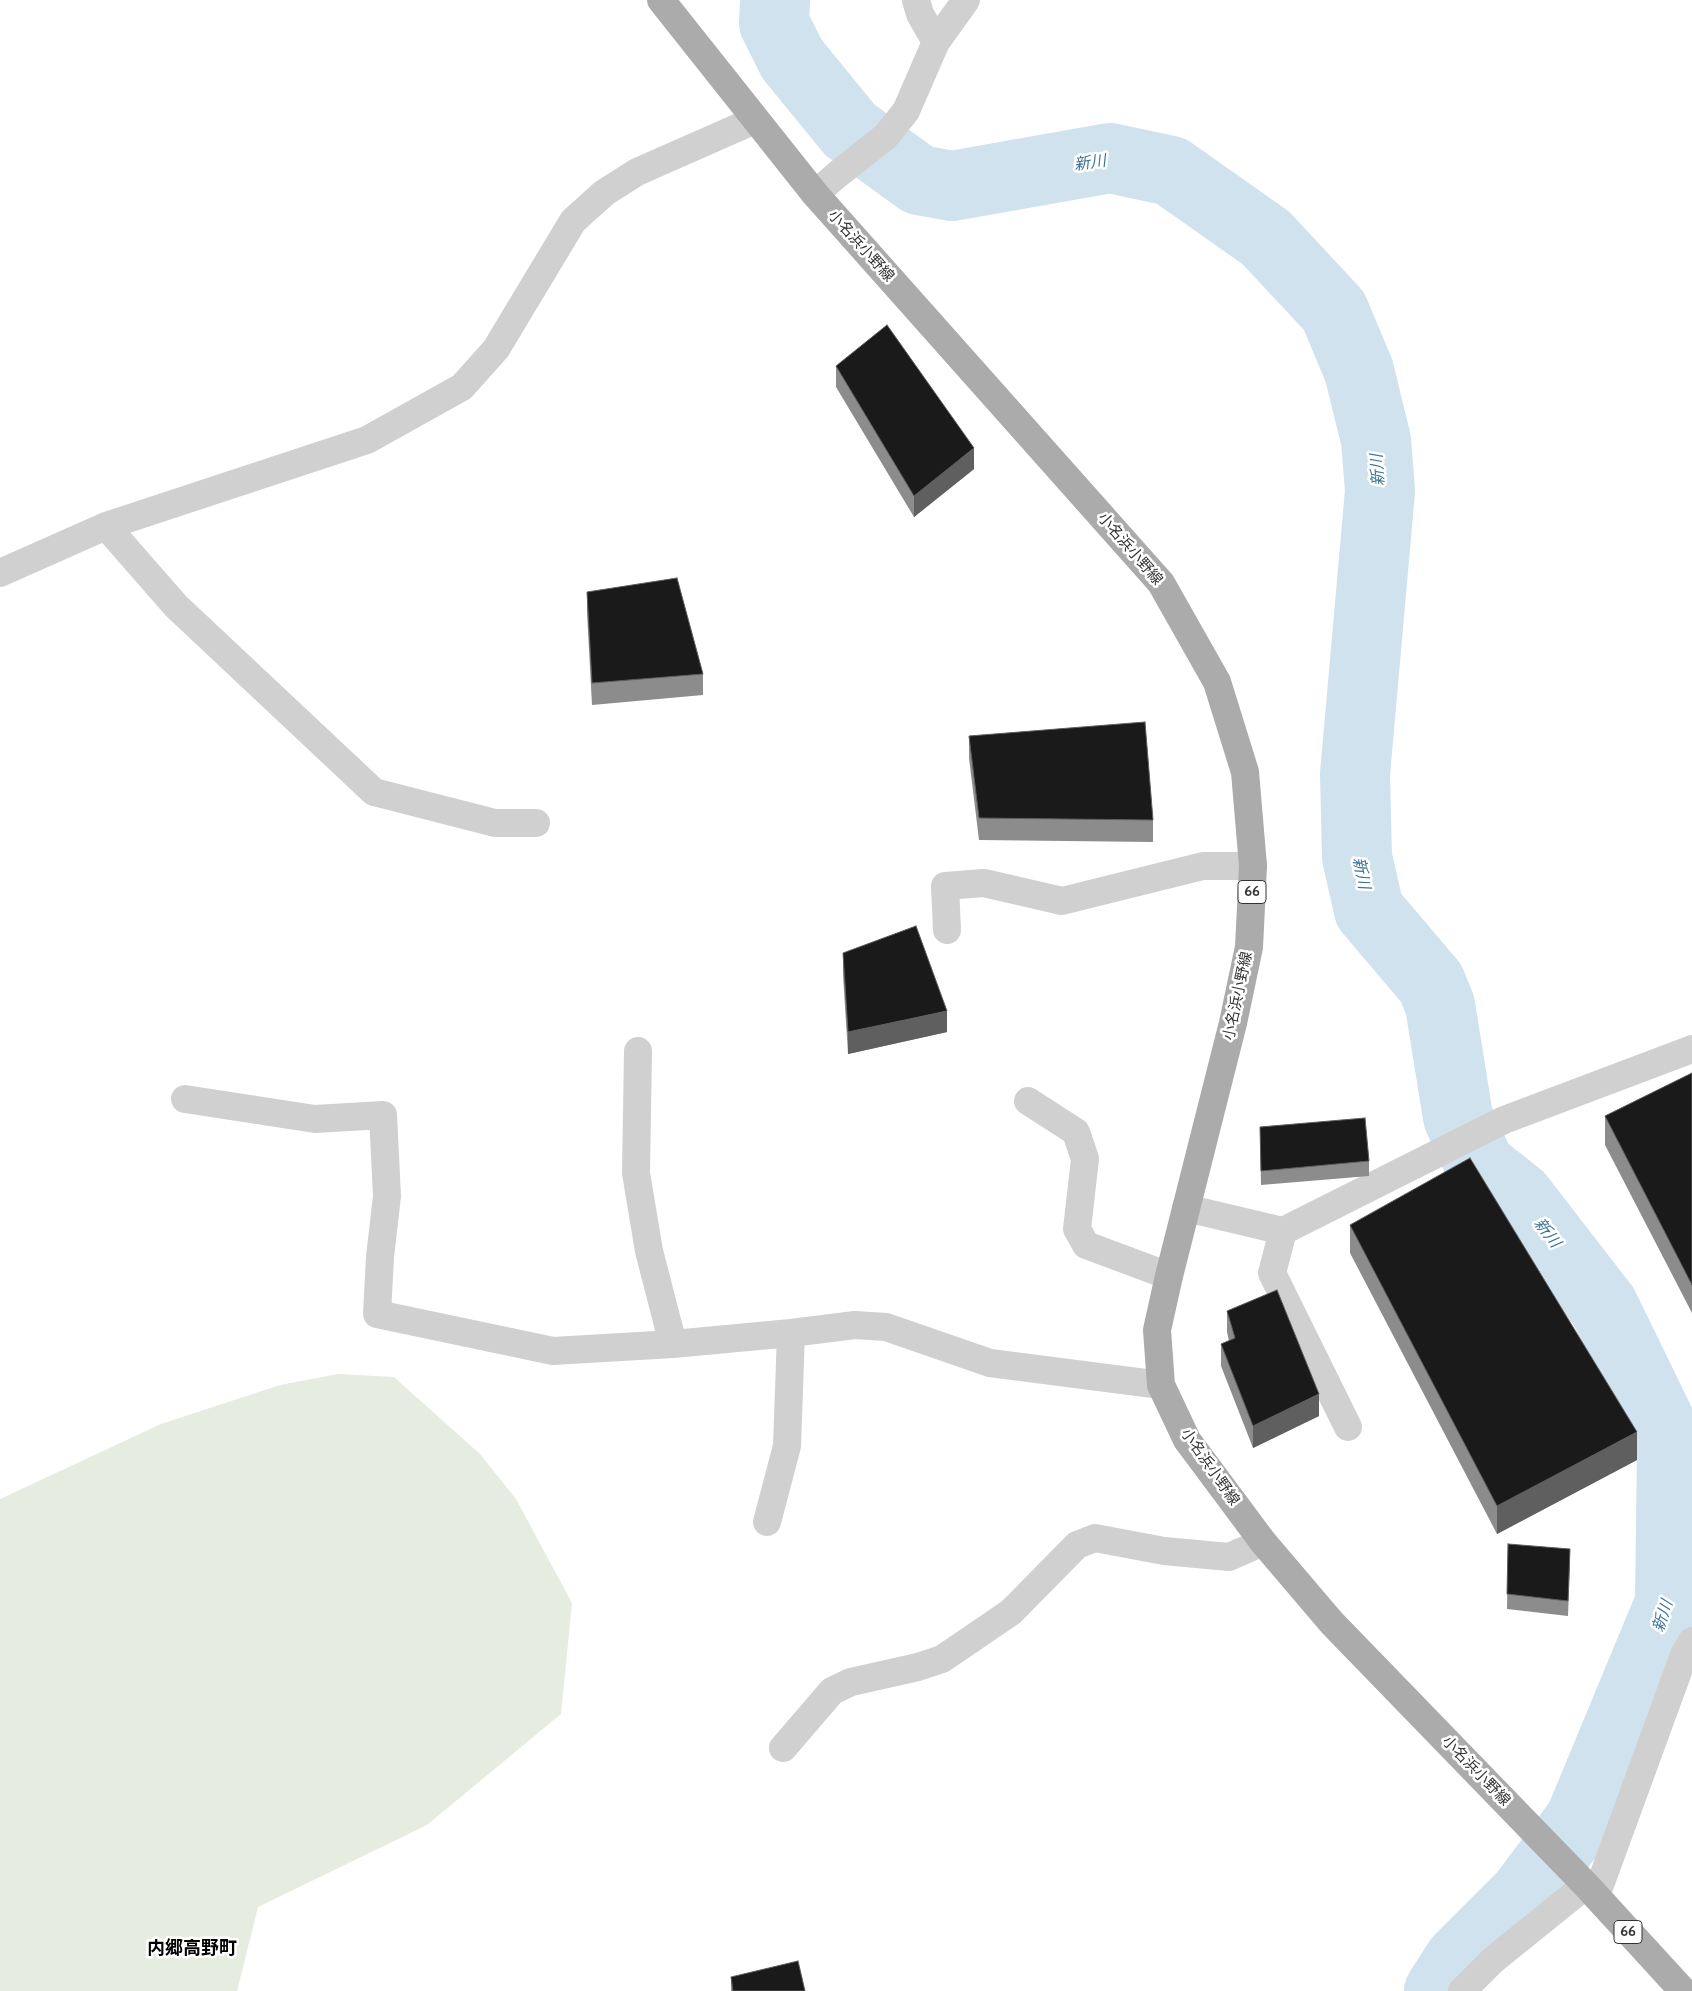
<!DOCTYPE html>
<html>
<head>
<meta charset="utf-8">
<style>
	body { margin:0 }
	canvas { display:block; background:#fff }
</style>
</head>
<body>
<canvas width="1692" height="1991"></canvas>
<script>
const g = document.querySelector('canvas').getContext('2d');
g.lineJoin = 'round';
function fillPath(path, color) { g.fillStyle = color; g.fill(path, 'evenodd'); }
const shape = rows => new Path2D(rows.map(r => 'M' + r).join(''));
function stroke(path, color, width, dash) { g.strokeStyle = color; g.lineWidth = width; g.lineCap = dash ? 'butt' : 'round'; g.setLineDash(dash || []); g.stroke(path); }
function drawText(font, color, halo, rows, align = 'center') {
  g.font = font + ' Cabin,"Noto Sans JP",sans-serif'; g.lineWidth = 5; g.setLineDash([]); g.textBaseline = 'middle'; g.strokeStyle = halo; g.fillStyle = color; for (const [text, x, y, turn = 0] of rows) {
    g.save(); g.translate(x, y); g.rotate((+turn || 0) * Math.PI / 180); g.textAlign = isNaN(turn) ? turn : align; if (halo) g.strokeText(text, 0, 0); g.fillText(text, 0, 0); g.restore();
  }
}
const green = shape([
	[338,1374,394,1377,480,1454,516,1499,572,1603,561,1714,427,1825,258,1907,237,1991,0,1991,0,1499,161,1424,280,1385]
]);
const river = shape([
	[775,0,774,23,792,59,850,130,919,180,952,186,1110,158,1171,171,1266,238,1334,311,1359,371,1376,440,1380,491,1355,774,1357,857,1369,910,1431,983,1440,1005,1458,1117,1480,1166,1519,1197,1604,1307,1672,1447,1670,1603,1580,1820,1524,1895,1459,1960,1439,1991]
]);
const minor = shape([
	[916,0,920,14,936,42],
	[815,194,838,174,886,136,906,111,936,42,966,0],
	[106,526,176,606,374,792,495,823,536,823],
	[0,573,106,526,367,440,462,387,496,349,573,221,604,193,637,172,755,120],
	[947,930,945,886,984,883,1062,901,1203,866,1253,866],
	[638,1051,636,1173,649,1251,673,1344],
	[185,1099,315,1119,383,1115,387,1196,380,1257,377,1314,553,1351,673,1344,791,1333],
	[1028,1101,1076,1132,1085,1159,1077,1229,1086,1245,1169,1276],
	[1186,1208,1283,1231],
	[1348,1427,1272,1273,1283,1231,1504,1120,1692,1049],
	[767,1522,787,1446,791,1333,855,1325,886,1327,990,1363,1161,1385],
	[783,1748,832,1691,851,1682,918,1667,942,1659,1011,1612,1077,1545,1095,1538,1164,1551,1229,1557,1263,1542],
	[1596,1896,1684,1655,1692,1641],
	[1462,1991,1493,1960,1586,1885]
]);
const major = shape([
	[661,0,815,194,1161,583,1217,682,1245,772,1253,866,1249,947,1233,1023,1169,1276,1157,1330,1161,1385,1187,1440,1263,1542,1332,1623,1586,1885,1683,1991]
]);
const wall = shape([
	[836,366,974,469,914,517,836,387],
	[587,592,703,674,703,695,592,705,587,613],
	[969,736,1153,820,1153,842,979,840,969,758],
	[843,953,947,1032,848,1054,843,975],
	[1692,1073,1692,1313,1605,1145,1605,1116],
	[1260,1127,1369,1161,1369,1176,1261,1185],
	[1350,1225,1637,1460,1497,1534,1350,1253],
	[1227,1311,1319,1416,1253,1448,1221,1366,1221,1344,1229,1341,1227,1332],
	[1508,1544,1570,1564,1568,1616,1507,1609],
	[731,1977,805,1991,731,1991]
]);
const shadedWall = shape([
	[974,448,974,469,914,517,914,496],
	[947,1011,947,1032,848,1054,848,1032],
	[1319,1394,1319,1416,1253,1448,1253,1426],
	[1637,1432,1637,1460,1497,1534,1497,1506]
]);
const building = shape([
	[887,325,974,448,914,496,836,366,887,325],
	[677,578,703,674,592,683,587,592,677,578],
	[1145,722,1153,820,979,818,969,736,1145,722],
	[916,926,947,1011,848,1032,843,953,916,926],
	[1692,1073,1692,1285,1605,1116,1692,1073],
	[1365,1118,1369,1161,1261,1171,1260,1127,1365,1118],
	[1470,1158,1637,1432,1497,1506,1350,1225,1470,1158],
	[1277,1290,1319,1394,1253,1426,1221,1344,1235,1338,1227,1311,1277,1290],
	[1508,1544,1570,1549,1568,1601,1507,1594,1508,1544],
	[798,1961,805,1991,733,1991,731,1977,798,1961]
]);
const shields = [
	[1252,892,28],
	[1628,1932,28]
];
const shieldNames = [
	["66",1252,892],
	["66",1628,1932]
];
const streetNames = [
	["小名浜小野線",861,246,48],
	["小名浜小野線",1130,549,49],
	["小名浜小野線",1238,996,-78],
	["小名浜小野線",1210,1467,55],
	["小名浜小野線",1476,1771,46]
];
const waterNames = [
	["新川",1090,163,-8],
	["新川",1378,470,-94],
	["新川",1361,873,79],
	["新川",1547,1233,52],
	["新川",1663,1616,-72]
];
const quarterNames = [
	["内郷高野町",192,1949]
];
fillPath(green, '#e6ecdf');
stroke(river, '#cfe2ee', 70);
stroke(minor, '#d0d0d0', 28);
stroke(major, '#ababab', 28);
fillPath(wall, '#8c8c8c');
fillPath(shadedWall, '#5f5f5f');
fillPath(building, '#1a1a1a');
stroke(building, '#5f5f5f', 1);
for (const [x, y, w] of shields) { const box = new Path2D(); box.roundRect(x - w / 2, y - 11.5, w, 23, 4); g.fillStyle = '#fff'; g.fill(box); stroke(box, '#333', 1); }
drawText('bold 14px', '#333', null, shieldNames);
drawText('15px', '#333', '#fff', streetNames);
drawText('italic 16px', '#3f7597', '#fff', waterNames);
drawText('bold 18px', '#000', '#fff', quarterNames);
</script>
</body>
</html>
